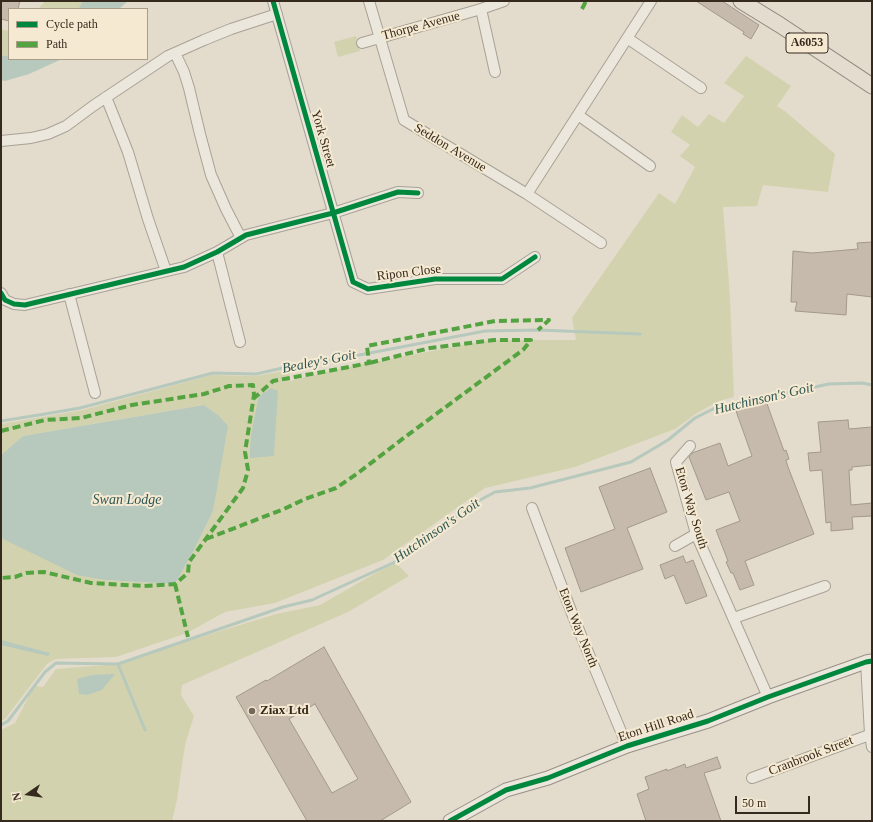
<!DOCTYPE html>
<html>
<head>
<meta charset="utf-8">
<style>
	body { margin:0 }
	#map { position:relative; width:873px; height:822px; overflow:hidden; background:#e3dccc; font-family:Georgia,serif }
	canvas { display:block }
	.frame { position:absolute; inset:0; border:2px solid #36291e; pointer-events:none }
	.legend { position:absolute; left:8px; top:8px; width:140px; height:52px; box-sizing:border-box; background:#f5ead1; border:1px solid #a99d89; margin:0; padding:5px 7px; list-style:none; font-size:12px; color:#36291e }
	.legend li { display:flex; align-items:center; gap:8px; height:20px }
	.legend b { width:20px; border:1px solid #a99d89 }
	.north { position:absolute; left:8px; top:774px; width:40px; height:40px; -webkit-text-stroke:3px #f5ead1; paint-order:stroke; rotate:257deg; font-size:11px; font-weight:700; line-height:16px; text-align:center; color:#36291e }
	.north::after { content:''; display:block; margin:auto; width:14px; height:18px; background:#36291e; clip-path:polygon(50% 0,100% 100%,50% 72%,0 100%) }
	.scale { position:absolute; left:735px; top:796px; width:75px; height:18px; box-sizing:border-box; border:2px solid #36291e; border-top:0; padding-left:5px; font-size:12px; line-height:14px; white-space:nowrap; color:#36291e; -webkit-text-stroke:3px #f5ead1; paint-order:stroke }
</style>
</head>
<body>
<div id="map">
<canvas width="873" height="822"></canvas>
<div class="frame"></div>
<ul class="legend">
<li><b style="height:5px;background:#00873e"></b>Cycle path</li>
<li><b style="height:5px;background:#53a341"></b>Path</li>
</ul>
<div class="north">N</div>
<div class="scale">50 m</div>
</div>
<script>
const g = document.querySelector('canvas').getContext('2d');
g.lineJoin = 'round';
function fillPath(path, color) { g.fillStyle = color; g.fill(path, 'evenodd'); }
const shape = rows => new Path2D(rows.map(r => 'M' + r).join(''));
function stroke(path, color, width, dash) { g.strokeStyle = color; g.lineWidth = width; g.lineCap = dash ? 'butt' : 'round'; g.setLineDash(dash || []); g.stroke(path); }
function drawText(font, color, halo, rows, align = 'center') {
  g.font = font + ' Georgia,serif'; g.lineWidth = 4; g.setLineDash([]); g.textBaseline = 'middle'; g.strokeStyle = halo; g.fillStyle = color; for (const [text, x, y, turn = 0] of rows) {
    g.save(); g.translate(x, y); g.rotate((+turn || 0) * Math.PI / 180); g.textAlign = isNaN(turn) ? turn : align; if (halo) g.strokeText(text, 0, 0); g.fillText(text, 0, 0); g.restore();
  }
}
const green = shape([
	[45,1,83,1,78,9,38,9],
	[1,29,9,31,9,55,4,56,1,55],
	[356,36,360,51,338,57,334,42],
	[746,56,791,86,777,106,786,112,835,154,828,192,763,185,757,206,723,207,730,297,734,397,719,401,697,413,675,429,575,467,485,488,383,560,275,603,225,612,187,633,116,657,56,659,47,664,5,719,1,721,1,537,3,539,105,580,175,584,195,548,213,511,218,415,204,405,23,436,1,455,1,424,83,410,212,375,257,376,289,370,290,381,342,368,490,340,576,340,572,318,659,193,675,204,695,167,680,156,690,145,671,132,682,115,698,127,709,114,724,123,744,96,724,83],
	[395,562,409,576,348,612,182,685,181,695,194,716,185,745,177,800,172,821,1,821,1,730,15,723,34,686,43,687,56,669,118,664,142,655,276,614,320,605]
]);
const water = shape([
	[83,1,128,1,119,9,78,9],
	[1,55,4,56,9,55,9,59,62,59,29,74,5,81,1,80],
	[271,388,278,391,274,456,250,458,250,450,251,435,259,396],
	[204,405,218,415,228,426,213,511,195,548,175,584,105,580,77,575,3,539,1,537,1,455,23,436],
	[1,640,50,653,48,656,1,645],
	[115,674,102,690,87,695,79,694,77,679,92,675]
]);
const stream = shape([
	[1,421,39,415,80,408,213,373,256,374,287,367,354,356,485,331,538,330,640,334],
	[118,664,145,730],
	[1,725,8,721,45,672,56,663,118,664,283,607,312,600,395,562,439,531,469,506,495,492,530,488,631,462,668,440,695,418,715,408,829,384,862,383,872,385]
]);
const building = shape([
	[1,1,20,1,18,9,9,9,9,21,1,19,1,1],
	[696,1,722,1,759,25,751,39,743,34,744,32,696,1],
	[872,242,872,297,847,294,846,315,795,311,797,302,791,302,793,251,812,253,858,249,857,243,872,242],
	[766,401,784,451,786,450,789,459,786,460,788,467,814,534,745,561,754,585,740,590,733,573,731,573,726,562,728,561,716,530,740,521,729,492,706,500,689,457,692,453,720,443,728,466,752,456,736,411,766,401],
	[848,420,849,429,872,427,872,465,852,467,852,470,849,470,851,505,872,503,872,516,852,517,853,529,831,531,831,522,826,523,822,470,810,471,808,453,821,452,818,422,848,420],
	[650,468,667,512,627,528,643,569,581,592,565,548,615,529,599,487,650,468],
	[683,556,686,563,693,560,707,596,686,604,674,575,665,579,660,565,683,556],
	[324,647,411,802,380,821,307,821,236,697,266,680,267,681,324,647],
	[315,704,358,779,332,793,289,719,315,704],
	[717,757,721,768,704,773,721,821,646,821,637,794,649,789,645,777,667,769,667,771,685,764,686,768,717,757]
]);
const street = shape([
	[273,1,353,282,368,289,435,279,502,279,535,257],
	[369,1,404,120,527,194,601,243],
	[481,9,495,72],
	[627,38,701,88],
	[362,43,481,9,504,1],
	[175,53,184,72,189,88,200,134,211,175,226,209,241,238],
	[106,97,128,152,148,219,166,271],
	[578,115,650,166],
	[1,141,31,138,48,134,66,126,93,106,168,56,204,40,231,29,277,14],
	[527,194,651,1],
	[217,252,240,342],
	[1,293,5,300,14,304,25,305,184,267,217,252,246,235,333,213,398,192,418,193],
	[69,294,95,393],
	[690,446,676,462,696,534,768,697],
	[532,508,573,616,627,746],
	[675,546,696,534],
	[734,618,825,586],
	[866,662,870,734,872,747],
	[752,778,872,734]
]);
const secondary = shape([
	[450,821,506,790,548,778,627,746,708,721,768,697,866,662,872,661]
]);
const primary = shape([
	[741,1,780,25,872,86]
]);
const quiet = shape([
	[582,9,586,1],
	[253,399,273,381,328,371,369,363,367,346,495,321,549,320,538,330],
	[1,431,45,420,81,418,132,405,204,394,229,386,253,385,254,395,245,452,248,470,243,488,189,562,188,573,175,584,144,586,91,583,44,572,26,573,15,577,1,578],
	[206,539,284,509,305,499,336,488,358,473,405,437,523,350,531,340,494,340,430,348,369,363],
	[175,584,188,637]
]);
const cycleway = shape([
	[273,1,353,282,368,289,435,279,502,279,535,257],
	[1,293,5,300,14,304,25,305,184,267,217,252,246,235,333,213,398,192,418,193],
	[450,821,506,790,548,778,627,746,708,721,768,697,866,662,872,661]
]);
const markers = [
	[252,711,4,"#73685b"]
];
const shields = [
	[807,43,42]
];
const shieldNames = [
	["A6053",807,43]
];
const streetNames = [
	["Thorpe Avenue",421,26,-15],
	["York Street",323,139,74],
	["Seddon Avenue",450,148,31],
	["Ripon Close",409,273,-7],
	["Eton Way South",691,508,73],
	["Eton Way North",578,628,68],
	["Eton Hill Road",656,726,-18],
	["Cranbrook Street",811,756,-21]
];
const poiNames = [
	["Ziax Ltd",260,711]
];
const waterNames = [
	["Bealey's Goit",319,362,-11],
	["Hutchinson's Goit",764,399,-13],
	["Swan Lodge",127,500],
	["Hutchinson's Goit",437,531,-35]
];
fillPath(green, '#d2d3ae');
fillPath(water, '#b7c8bd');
stroke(stream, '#b7c8bd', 3);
fillPath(building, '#c6baad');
stroke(building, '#a3988b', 1);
stroke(street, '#a8a195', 12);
stroke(secondary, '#989085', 15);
stroke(primary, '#8e867c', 17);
stroke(street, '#ece7dd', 10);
stroke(secondary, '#ece7dd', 13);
stroke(primary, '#e3dccf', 15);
stroke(quiet, '#53a341', 4, [8, 4]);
stroke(cycleway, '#00873e', 5);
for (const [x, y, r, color] of markers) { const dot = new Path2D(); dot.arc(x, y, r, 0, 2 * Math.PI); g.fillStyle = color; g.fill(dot); stroke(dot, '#f5ead1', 1.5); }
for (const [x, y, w] of shields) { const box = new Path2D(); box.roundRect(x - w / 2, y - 10, w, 20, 3); g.fillStyle = '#f5ead1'; g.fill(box); stroke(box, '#36291e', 1); }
drawText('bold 12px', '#36291e', null, shieldNames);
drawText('13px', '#36291e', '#f5ead1', streetNames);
drawText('bold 13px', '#36291e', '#f5ead1', poiNames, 'left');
drawText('italic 14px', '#2d5653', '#f5ead1', waterNames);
</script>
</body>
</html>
